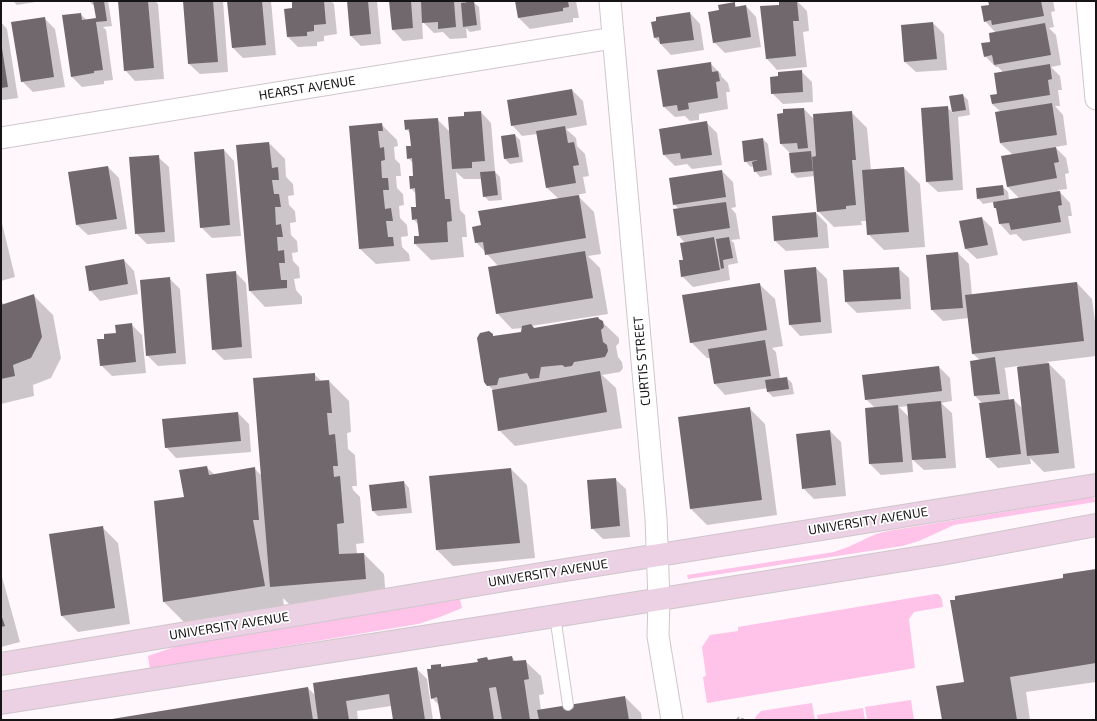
<!DOCTYPE html>
<html>
<head>
<meta charset="utf-8">
<style>
	body { margin:0 }
	#map { position:relative; width:1097px; height:721px; overflow:hidden; background:#fff7fc; font-family:"Exo 2",sans-serif }
	canvas { display:block }
	.frame { position:absolute; inset:0; border:2px solid #171416; pointer-events:none }
</style>
</head>
<body>
<div id="map">
<canvas width="1097" height="721"></canvas>
<div class="frame"></div>
</div>
<script>
const g = document.querySelector('canvas').getContext('2d');
g.lineJoin = 'round';
function fillPath(path, color) { g.fillStyle = color; g.fill(path, 'evenodd'); }
const shape = rows => new Path2D(rows.map(r => 'M' + r).join(''));
function stroke(path, color, width, dash) { g.strokeStyle = color; g.lineWidth = width; g.lineCap = dash ? 'butt' : 'round'; g.setLineDash(dash || []); g.stroke(path); }
function drawText(font, color, halo, rows, align = 'center') {
  g.font = font + ' "Exo 2",sans-serif'; g.lineWidth = 3.5; g.setLineDash([]); g.textBaseline = 'middle'; g.strokeStyle = halo; g.fillStyle = color; for (const [text, x, y, turn = 0] of rows) {
    g.save(); g.translate(x, y); g.rotate((+turn || 0) * Math.PI / 180); g.textAlign = isNaN(turn) ? turn : align; if (halo) g.strokeText(text, 0, 0); g.fillText(text, 0, 0); g.restore();
  }
}
const green = shape([
	[1094,497,1095,502,954,525,919,541,902,546,688,579,687,575,834,552,848,547,876,534,888,531],
	[935,594,938,594,941,597,942,600,943,607,914,612,909,619,915,668,707,703,703,677,706,676,702,647,710,635,738,631,738,627],
	[460,599,462,608,440,617,418,624,150,669,148,656,177,646],
	[911,700,914,720,867,720,865,707],
	[812,703,815,720,755,720,756,716,761,711],
	[863,708,865,720,818,720,817,715]
]);
const shadow = shape([
	[13,1,42,1,17,5],
	[89,1,108,1,112,26,103,27,106,30,113,80,104,81,104,84,82,87,72,77,80,14,87,20,97,21,95,5,93,5],
	[119,1,155,1,158,4,164,79,135,81,125,70],
	[184,1,223,1,228,72,200,74,189,64],
	[228,1,271,1,276,55,243,58,233,48],
	[298,1,331,1,334,4,337,34,324,36,324,41,317,42,317,46,298,47,287,36,293,9],
	[348,1,377,1,381,44,361,46,351,36],
	[390,1,464,1,464,3,473,2,479,7,481,30,470,32,466,28,467,38,450,39,443,32,434,33,422,21,423,39,403,41,393,30],
	[516,1,576,1,579,18,573,18,573,22,530,29,519,18],
	[785,1,797,1,807,11,809,31,803,32,807,67,777,70,767,59],
	[989,1,1053,1,1055,11,1051,12,1054,27,1049,28,1056,35,1061,65,1051,67,1060,76,1062,90,1058,90,1060,106,1055,106,1063,115,1067,145,1055,147,1066,158,1069,173,1065,174,1067,189,1058,190,1070,203,1072,216,1068,216,1071,233,1023,241,1016,234,1010,235,1000,224,997,210,995,208,994,202,983,204,978,198,1002,186,1008,192,1009,200,1020,199,1007,186,1013,155,1000,143,996,112,1001,112,992,104,998,94,1003,72,998,67,996,67,985,56,996,33,985,21,990,6],
	[734,3,738,8,746,6,756,17,761,47,725,53,714,42,720,11],
	[690,13,700,24,704,50,671,55,655,38],
	[44,18,55,29,65,87,33,92,22,81],
	[1,22,7,29,18,98,3,100,1,99],
	[933,23,944,34,947,70,916,72,905,62],
	[710,63,721,74,721,76,728,83,730,92,726,92,728,109,699,114,699,120,690,121,685,116,675,117,664,107],
	[801,71,812,82,813,102,783,104,772,93],
	[572,90,583,101,587,125,566,129,576,138,577,146,585,154,589,176,583,177,586,193,577,195,594,212,601,254,588,256,600,268,608,314,531,326,534,329,598,318,619,338,619,343,616,346,618,357,622,362,623,368,620,372,602,375,616,388,622,428,515,446,499,430,493,390,485,382,489,332,494,337,522,333,523,328,512,329,497,313,498,266,476,242,482,226,559,199,547,188,537,134,522,136,512,125],
	[963,95,968,100,970,115,958,117,963,190,938,192,927,182,947,107,953,113,950,96],
	[804,109,814,119,851,112,867,128,871,171,904,168,920,184,925,247,884,250,868,234,867,221,861,221,862,225,834,227,818,211,815,176,797,178,792,173,790,153,781,144],
	[481,112,491,123,495,171,494,171,500,177,502,200,489,201,484,196,482,179,464,179,456,172,460,210,465,215,467,237,462,237,464,257,431,260,415,244,415,237,420,236,419,225,413,219,417,208,416,194,411,188,414,177,413,163,408,158,412,147,411,134,406,129,437,119,450,132,466,117],
	[706,122,717,133,722,165,692,169,687,164,675,166,664,155,660,129],
	[381,124,397,140,398,146,394,147,395,159,400,164,401,176,396,176,397,188,403,194,404,205,399,206,400,218,407,225,408,236,401,237,402,247,409,254,410,261,376,264,360,249,350,127],
	[515,135,520,140,523,162,510,164,505,159],
	[763,139,768,144,772,175,760,177,755,171,754,166,751,167,745,161],
	[269,143,285,159,286,177,293,184,294,195,288,196,289,205,295,211,296,222,290,223,291,235,297,241,298,252,292,253,293,261,299,267,300,278,294,279,296,290,302,297,302,304,265,307,250,291,237,146],
	[224,150,234,161,241,236,212,238,201,227],
	[158,157,169,167,175,242,147,244,136,233],
	[108,167,119,178,127,229,88,235,77,225],
	[722,171,733,182,736,207,731,208,736,214,740,239,731,240,734,243,738,263,728,265,730,280,693,287,682,276,685,243,678,235,679,209,674,204],
	[816,213,827,224,829,248,786,251,775,241],
	[982,218,992,228,998,255,977,259,966,249],
	[1,219,15,277,1,281],
	[958,253,969,264,972,295,1077,283,1092,299,1096,329,1096,356,1047,362,1065,380,1075,468,1044,472,1030,458,1031,464,998,468,987,457,983,404,975,396,971,362,980,360,973,354,969,318,943,321,932,310],
	[1018,366,1023,409,1014,400,1009,400,1005,369,1004,368],
	[124,260,134,271,138,294,100,301,90,290],
	[816,268,827,279,832,333,800,336,790,325],
	[898,268,909,278,911,309,857,313,846,302],
	[235,272,246,283,252,358,224,360,213,349],
	[169,278,180,289,186,364,158,366,147,355],
	[759,284,775,299,783,346,772,348,776,352,780,379,787,378,792,383,794,394,773,397,768,392,768,388,725,395,715,384,711,358,707,358,691,342],
	[33,295,53,315,61,358,51,378,33,385,34,396,1,404,1,301,5,305],
	[131,324,142,335,146,373,112,376,101,365,105,339,117,334],
	[939,367,950,378,952,401,941,403,952,413,956,468,924,470,912,459,913,472,881,475,870,464,866,409,875,408,866,399],
	[909,406,909,417,899,407],
	[314,374,322,382,329,381,349,401,351,432,347,433,348,449,355,455,357,486,352,486,353,490,360,497,364,543,356,544,357,554,364,554,384,574,386,599,291,606,283,598,284,606,184,622,164,602,155,502,186,498,206,467,215,475,254,468,262,476],
	[749,408,765,424,777,515,707,525,691,509,679,417],
	[238,413,249,424,251,452,176,458,166,447],
	[830,431,841,442,846,496,814,499,803,488],
	[511,469,527,485,535,558,453,566,437,550,430,477],
	[615,479,626,489,630,537,603,539,592,528],
	[404,482,409,488,412,513,378,516,373,511,371,486],
	[102,527,118,543,130,624,78,632,62,616,50,535],
	[1096,570,1096,682,1026,692,1030,720,943,720,965,683,1064,579],
	[1,573,20,642,1,647],
	[512,657,516,662,525,661,541,676,544,694,539,695,541,711,625,697,641,713,642,720,442,720,440,706,432,698,432,670,440,665,443,668,479,662,487,658,490,661],
	[416,668,427,679,433,720,394,720,391,706,357,711,358,720,113,720,308,688,316,696]
]);
const building = shape([
	[93,1,104,1,107,21,96,22,103,70,94,71,94,73,71,77,62,15,81,13,82,20,96,18],
	[118,1,148,1,154,68,124,71],
	[183,1,213,1,218,62,188,64],
	[227,1,262,1,266,45,232,48],
	[297,1,324,1,326,24,314,25,314,31,307,32,307,36,287,37,284,9,292,8,292,2],
	[347,1,368,1,371,34,350,36],
	[389,1,411,1,413,28,392,30],
	[421,1,454,1,456,27,438,29,438,22,422,23],
	[474,1,477,25,463,27,461,3],
	[515,1,568,1,569,7,563,8,563,11,518,18],
	[779,1,797,1,799,21,793,21,796,56,766,59,760,6,779,5],
	[988,1,1041,1,1044,16,992,25,991,20,984,22,981,6,989,5],
	[735,2,735,7,746,5,751,37,713,43,708,12,719,10,718,5],
	[690,12,694,40,660,44,659,37,654,38,651,22,656,21,656,17],
	[45,17,54,77,21,82,11,22],
	[933,22,937,59,904,62,901,25],
	[1045,23,1051,55,994,65,992,55,984,57,981,43,990,42,989,33],
	[1,48,2,48,8,87,1,88],
	[711,62,712,72,718,71,720,81,716,82,718,98,688,103,689,109,678,111,677,105,663,107,657,70],
	[1050,64,1052,79,1048,80,1050,95,992,104,990,95,997,94,994,73],
	[802,70,803,92,771,94,770,77,778,76,778,72],
	[572,89,577,115,511,126,507,100],
	[963,94,966,110,952,112,949,96],
	[1052,103,1057,135,1000,143,995,112],
	[948,106,953,180,926,182,921,108],
	[804,108,808,148,798,149,797,143,780,144,777,114,783,113,783,109],
	[481,111,485,161,472,162,472,168,452,169,448,117,464,116,464,112],
	[852,111,856,160,852,160,856,205,846,206,846,209,817,212,812,157,816,156,813,114],
	[438,118,445,199,450,199,452,221,447,222,448,242,414,244,414,236,419,236,417,219,412,220,411,207,416,207,415,188,410,189,409,176,413,176,412,158,407,159,406,146,411,146,409,129,405,130,404,120],
	[707,121,712,155,681,159,680,153,663,155,659,129],
	[382,123,383,131,378,131,380,148,384,147,385,160,381,161,382,178,388,178,389,190,383,190,385,209,391,208,393,221,386,221,388,237,393,237,394,246,359,249,349,126],
	[565,126,568,143,574,142,579,165,573,166,576,183,546,188,536,131],
	[515,134,519,157,504,159,501,136],
	[763,138,767,170,754,172,752,162,758,160,744,162,742,141],
	[269,142,272,168,278,167,279,180,272,180,274,194,279,194,281,207,275,207,276,225,281,224,283,237,277,237,278,251,284,250,285,263,279,263,281,280,287,280,287,288,249,291,236,145],
	[1056,147,1059,162,1054,163,1057,178,1007,187,1001,156],
	[224,149,230,225,200,228,194,152],
	[811,151,813,171,791,173,789,153],
	[159,155,165,232,135,234,129,157],
	[108,166,117,219,76,225,68,172],
	[904,167,909,232,867,235,862,170],
	[722,170,726,197,673,205,669,178],
	[495,171,498,195,483,197,480,172],
	[1003,185,1004,195,977,199,976,188],
	[1060,191,1062,205,1058,206,1061,222,1011,230,1009,223,999,224,996,208,994,208,993,202],
	[579,195,586,238,485,255,483,242,475,243,472,227,481,225,478,211],
	[726,202,730,228,677,236,673,209],
	[816,212,818,237,774,241,772,216],
	[982,217,988,245,965,249,959,221],
	[714,237,720,270,681,277,679,260,683,260,680,243],
	[729,237,733,258,723,260,724,268,721,269,716,239],
	[585,251,593,298,496,314,488,267],
	[958,252,963,308,931,310,926,255],
	[124,259,128,284,89,291,85,266],
	[816,267,821,322,789,325,784,270],
	[899,267,901,299,845,302,843,270],
	[236,271,242,347,212,350,206,274],
	[170,277,176,353,146,356,140,280],
	[1077,282,1084,341,972,354,965,295],
	[760,283,767,330,690,343,682,295],
	[34,294,42,337,31,358,13,365,15,376,1,379,1,305],
	[598,317,599,319,603,321,604,327,601,330,603,342,607,345,608,351,605,357,574,362,572,366,565,367,562,365,541,367,539,378,530,379,527,373,499,378,497,385,487,386,484,382,477,338,480,333,489,331,493,334,493,336,521,332,522,326,531,324,534,328],
	[132,323,136,362,100,366,97,339,104,339,104,334,116,333,115,325],
	[765,340,771,376,714,384,708,349],
	[995,357,1000,394,974,396,970,361],
	[1049,363,1059,453,1027,456,1017,367],
	[939,366,942,391,865,400,862,375],
	[600,371,607,412,498,431,492,390],
	[315,373,315,381,329,380,332,413,327,413,329,435,335,434,338,466,333,466,334,477,340,476,344,523,337,524,339,554,364,553,366,579,270,587,253,378],
	[787,377,789,389,767,392,765,380],
	[1014,399,1021,454,986,458,979,403],
	[941,401,946,458,912,460,907,404],
	[898,405,903,462,869,464,865,408],
	[750,407,762,500,690,509,678,417],
	[238,412,241,441,165,448,162,419],
	[830,430,836,485,802,489,796,434],
	[207,466,209,475,255,467,259,520,253,520,265,586,163,602,154,501,184,497,179,470],
	[511,468,520,543,436,550,429,476],
	[616,478,620,526,591,529,587,480],
	[404,481,407,508,372,511,369,485],
	[103,526,115,608,61,616,49,534],
	[1096,569,1096,663,1010,677,1017,720,942,720,936,686,964,682,950,600,955,600,955,596,1063,578,1063,574],
	[1,614,5,626,1,627],
	[512,656,513,661,526,660,529,679,524,680,530,720,502,720,496,687,489,688,494,720,441,720,437,697,431,699,427,669,431,669,431,665,441,664,441,667,478,662,477,659,487,657,488,660],
	[417,667,425,720,393,720,389,694,346,701,349,720,318,720,313,683],
	[308,687,313,720,112,720,112,719],
	[625,696,629,720,539,720,537,710]
]);
const path = shape([
	[737,720,739,718,745,720]
]);
const lane = shape([
	[555,616,568,705]
]);
const street = shape([
	[610,1,656,518,659,600,658,636,672,720],
	[1087,1,1096,99],
	[1,138,208,104,613,38]
]);
const secondary = shape([
	[1,664,559,571,1096,485],
	[1,703,499,625,941,554,1096,525]
]);
const streetNames = [
	["HEARST AVENUE",307,88,-9],
	["CURTIS STREET",642,361,-95],
	["UNIVERSITY AVENUE",868,521,-9],
	["UNIVERSITY AVENUE",548,573,-9],
	["UNIVERSITY AVENUE",229,626,-9]
];
fillPath(green, '#ffc2e9');
fillPath(shadow, '#0003');
fillPath(building, '#71686e');
stroke(lane, '#cfc6cc', 12);
stroke(street, '#cfc6cc', 23);
stroke(secondary, '#cfc6cc', 24);
stroke(path, '#b9b3b7', 2.5, [3, 2]);
stroke(lane, '#fff', 10);
stroke(street, '#fff', 21);
stroke(secondary, '#ebd1e3', 22);
drawText('13px', '#171416', '#fff', streetNames);
</script>
</body>
</html>
